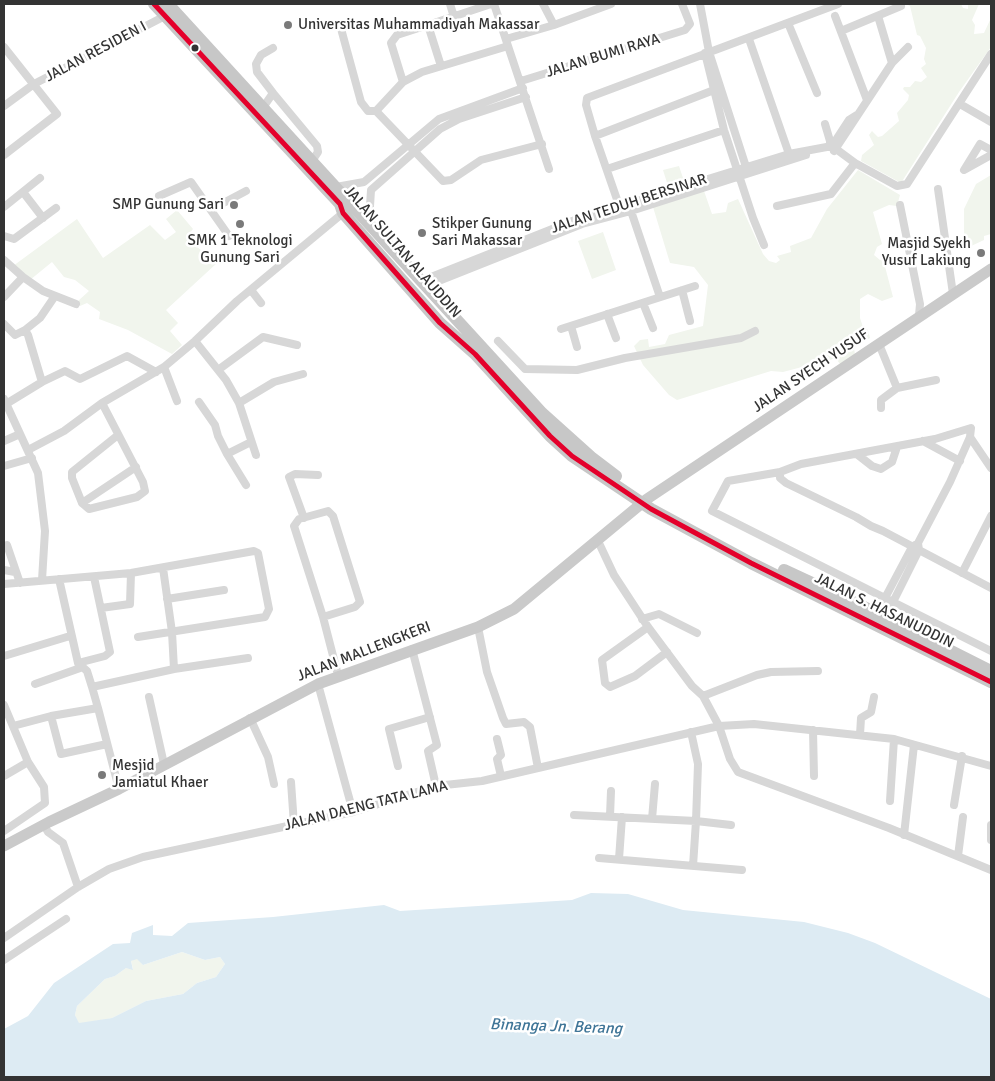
<!DOCTYPE html>
<html>
<head>
<meta charset="utf-8">
<style>
	body { margin:0 }
	#map { position:relative; width:995px; height:1081px; overflow:hidden; background:#fff; font-family:Signika,sans-serif }
	canvas { display:block }
	.frame { position:absolute; inset:0; border:5px solid #333; pointer-events:none }
</style>
</head>
<body>
<div id="map">
<canvas width="995" height="1081"></canvas>
<div class="frame"></div>
</div>
<script>
const g = document.querySelector('canvas').getContext('2d');
g.lineJoin = 'round';
function fillPath(path, color) { g.fillStyle = color; g.fill(path, 'evenodd'); }
const shape = rows => new Path2D(rows.map(r => 'M' + r).join(''));
function stroke(path, color, width, dash) { g.strokeStyle = color; g.lineWidth = width; g.lineCap = dash ? 'butt' : 'round'; g.setLineDash(dash || []); g.stroke(path); }
function drawText(font, color, halo, rows, align = 'center') {
  g.font = font + ' Signika,sans-serif'; g.lineWidth = 5; g.setLineDash([]); g.textBaseline = 'middle'; g.strokeStyle = halo; g.fillStyle = color; for (const [text, x, y, turn = 0] of rows) {
    g.save(); g.translate(x, y); g.rotate((+turn || 0) * Math.PI / 180); g.textAlign = isNaN(turn) ? turn : align; if (halo) g.strokeText(text, 0, 0); g.fillText(text, 0, 0); g.restore();
  }
}
const green = shape([
	[906,4,961,4,963,8,968,9,968,4,979,4,972,20,975,25,974,34,984,33,991,18,991,47,959,92,901,183,861,161,862,155,874,145,869,135,872,131,878,137,882,136,899,121,897,113,908,100,909,95,903,89,904,87,910,87,915,81,921,82,927,77,921,68,926,64,924,59,926,48,920,36,917,35,910,6],
	[679,166,684,181,668,186,663,170],
	[858,170,900,195,897,206,889,205,873,212,882,244,877,247,874,255,880,260,883,259,893,297,882,301,868,294,860,299,860,318,863,327,868,330,870,338,854,348,855,355,842,366,835,358,809,369,802,367,783,372,771,371,677,400,669,395,643,365,634,346,640,340,648,339,649,347,665,344,669,335,703,326,708,285,694,267,670,263,653,207,704,191,712,214,726,212,728,203,738,199,763,254,769,261,776,263,780,260,777,256,791,252,790,246,811,238,827,209],
	[991,175,991,234,984,236,984,240,969,247,964,244,964,209,976,184],
	[177,210,193,229,186,238,217,263,166,310,178,323,170,331,182,345,172,354,128,330,99,319,100,312,87,303,80,306,78,301,89,291,75,280,64,277,52,262,30,280,13,266,77,219,103,258,150,225,165,240,176,232,166,219],
	[603,232,616,270,592,279,578,241],
	[182,952,205,960,220,957,225,964,216,977,197,983,183,994,146,1001,112,1018,79,1024,75,1015,77,1006,105,979,115,976,126,968,133,969,131,961,137,958,143,965]
]);
const water = shape([
	[591,893,628,894,683,910,804,922,848,933,875,943,991,999,991,1077,4,1077,4,1029,28,1016,54,983,113,944,130,943,132,933,153,925,153,935,172,936,188,923,273,917,384,905,400,911,572,900],
	[182,952,205,960,220,957,225,964,216,977,197,983,183,994,146,1001,112,1018,79,1023,75,1015,77,1006,105,979,115,976,126,968,133,970,131,961,137,959,143,965]
]);
const minor = shape([
	[450,4,454,17],
	[494,4,549,169],
	[700,4,709,52,747,170],
	[835,16,867,100],
	[788,23,817,93],
	[340,25,361,102,368,111,376,111,403,82,422,72,508,46],
	[554,25,611,4],
	[841,31,901,6],
	[506,39,554,25,543,4],
	[749,39,789,154],
	[4,47,57,114,4,155],
	[705,53,724,130,753,218,764,245],
	[892,63,908,47],
	[441,66,428,25,491,4],
	[521,81,685,30,690,24,682,4],
	[403,82,391,43,397,35,428,25],
	[273,93,317,146,318,152,312,161],
	[960,104,991,122],
	[4,106,34,84,165,16],
	[262,109,273,93,257,72,256,64,261,55,273,48],
	[376,111,443,181,451,180,481,160,542,144],
	[825,124,830,141,830,147],
	[595,136,714,90],
	[834,143,849,120,857,115],
	[991,150,980,144,964,170,991,155],
	[834,151,892,63,878,16],
	[855,163,897,186,907,184,991,54],
	[607,169,724,130],
	[336,187,364,182,439,119,523,88],
	[938,189,953,294],
	[23,192,43,218],
	[159,196,191,182,229,236],
	[900,205,920,304,919,315],
	[4,207,40,178],
	[212,209,246,191],
	[621,211,595,136,586,105,587,98,838,4],
	[631,211,660,297],
	[369,222,371,190,440,129,459,119,526,97],
	[4,236,14,239,56,208],
	[4,260,23,277],
	[421,281,575,220,789,154,832,146,855,163,831,194,777,206],
	[426,286,582,224,631,211,806,155],
	[251,290,261,303],
	[682,290,690,321],
	[4,297,23,277,43,291,76,304],
	[643,303,653,328],
	[607,314,616,338],
	[4,324,15,335,25,330,28,335,42,382,6,404],
	[571,326,577,347],
	[561,329,695,286],
	[25,330,40,318,55,296],
	[195,341,226,380,239,403,256,455],
	[498,341,525,369,577,370,625,358,741,338,755,331],
	[879,344,897,388,881,400,881,408],
	[164,367,177,401],
	[218,370,263,337,297,345],
	[42,382,65,371,80,379,127,356,156,372],
	[897,388,936,380],
	[4,399,38,473,45,531,42,580],
	[199,402,215,425,218,436,227,454,251,442],
	[102,403,143,482,145,491,137,497,89,509,82,503,72,478,72,472,118,435],
	[239,403,274,382,303,374],
	[970,437,991,468],
	[4,441,20,434],
	[923,441,960,461],
	[28,450,64,431,102,403,164,367,195,341,237,301,343,213],
	[227,454,246,485],
	[858,455,872,466,881,469,892,462,897,447],
	[4,466,32,458],
	[780,472,728,481,712,511,893,602,883,621],
	[82,503,136,467],
	[304,518,289,477,295,474,318,475],
	[598,541,614,575,648,627,692,686,703,696,719,726,730,759,738,772,889,828,991,870],
	[7,545,20,583],
	[4,570,15,572],
	[962,573,991,516],
	[59,579,78,663,87,671,92,687],
	[4,584,131,573,254,551,258,553,269,609,265,617,138,637],
	[991,588,883,531,871,526,856,517,786,483,780,478,780,472,801,464,935,439,971,428,970,437,950,482,918,543,919,550,893,602,991,651],
	[167,599,224,590],
	[101,608,130,604,131,573],
	[876,615,912,547,915,545],
	[323,617,355,607,360,602,333,516,328,511,299,519,294,526,323,617,338,675],
	[642,619,659,614,697,633],
	[478,627,487,672,503,718,506,724,524,722,530,727,538,768],
	[648,627,602,660,605,683,610,687,635,676,667,652],
	[412,649,437,745,428,751,436,786],
	[4,656,70,636],
	[78,663,105,656,110,652,94,577],
	[174,669,248,658],
	[35,684,83,667],
	[318,684,353,812],
	[703,696,757,675,771,672,818,671],
	[149,697,164,764],
	[4,705,28,762,4,776],
	[98,708,92,687,174,669,172,632,163,568],
	[51,716,61,754,107,744],
	[250,718,268,757,274,784],
	[13,726,51,716,98,708,119,789],
	[813,730,814,776],
	[860,735,861,718,871,712,874,697],
	[497,739,501,755,497,759,501,776],
	[398,766,389,729,430,717],
	[291,782,294,825],
	[890,801,894,739],
	[954,805,962,756],
	[574,815,696,821,698,764,691,732],
	[610,816,611,791],
	[652,819,655,784],
	[44,825,48,832,63,843,78,887],
	[991,825,991,840],
	[4,831,45,803,44,787,28,762],
	[904,835,914,745],
	[958,856,963,817],
	[599,858,742,870],
	[619,859,622,817],
	[693,866,696,821,731,825],
	[4,938,78,887,109,869,143,857,353,812,436,786,482,781,719,726,754,724,894,739,991,766],
	[4,960,66,919]
]);
const primary = shape([
	[4,846,49,822,119,789,318,684,478,627,514,609,647,499,991,269]
]);
const trunk = shape([
	[154,4,340,204,343,213,440,323,475,354,550,436,572,456,651,509,751,563,991,682],
	[168,4,542,413,591,457,616,476],
	[784,570,868,609,991,671]
]);
const bus1 = shape([
	[154,4,340,204,343,213,440,323,475,354,550,436,572,456,651,509,751,563,991,682]
]);
const markers = [
	[288,25,5,"#7a7a7a"],
	[195,48,4.5,"#333"],
	[234,205,5,"#7a7a7a"],
	[240,224,5,"#7a7a7a"],
	[422,233,5,"#7a7a7a"],
	[981,253,5,"#7a7a7a"],
	[102,775,5,"#7a7a7a"]
];
const poiNames = [
	["Universitas Muhammadiyah Makassar",298,25],
	["SMP Gunung Sari",224,205,"right"],
	["Stikper Gunung",432,224],
	["Sari Makassar",432,241],
	["SMK 1 Teknologi",240,241,"center"],
	["Gunung Sari",240,258,"center"],
	["Masjid Syekh",971,244,"right"],
	["Yusuf Lakiung",971,261,"right"],
	["Mesjid",112,766],
	["Jamiatul Khaer",112,783]
];
const streetNames = [
	["JALAN RESIDEN I",96,52,-28],
	["JALAN BUMI RAYA",603,56,-17],
	["JALAN TEDUH BERSINAR",629,204,-18],
	["JALAN SULTAN ALAUDDIN",402,252,49],
	["JALAN SYECH YUSUF",811,371,-34],
	["JALAN S. HASANUDDIN",884,611,26],
	["JALAN MALLENGKERI",364,652,-21],
	["JALAN DAENG TATA LAMA",366,806,-14]
];
const waterNames = [
	["Binanga Jn. Berang",556,1027,2]
];
fillPath(green, '#f1f5ed');
fillPath(water, '#ddebf3');
stroke(minor, '#d7d7d7', 8);
stroke(primary, '#cacaca', 11);
stroke(trunk, '#c7c7c7', 12);
stroke(bus1, '#e4002b', 5);
for (const [x, y, r, color] of markers) { const dot = new Path2D(); dot.arc(x, y, r, 0, 2 * Math.PI); g.fillStyle = color; g.fill(dot); stroke(dot, '#fff', 2); }
drawText('15px', '#333', '#fff', poiNames, 'left');
drawText('15px', '#333', '#fff', streetNames);
drawText('italic 16px', '#3f7597', '#fff', waterNames);
</script>
</body>
</html>
